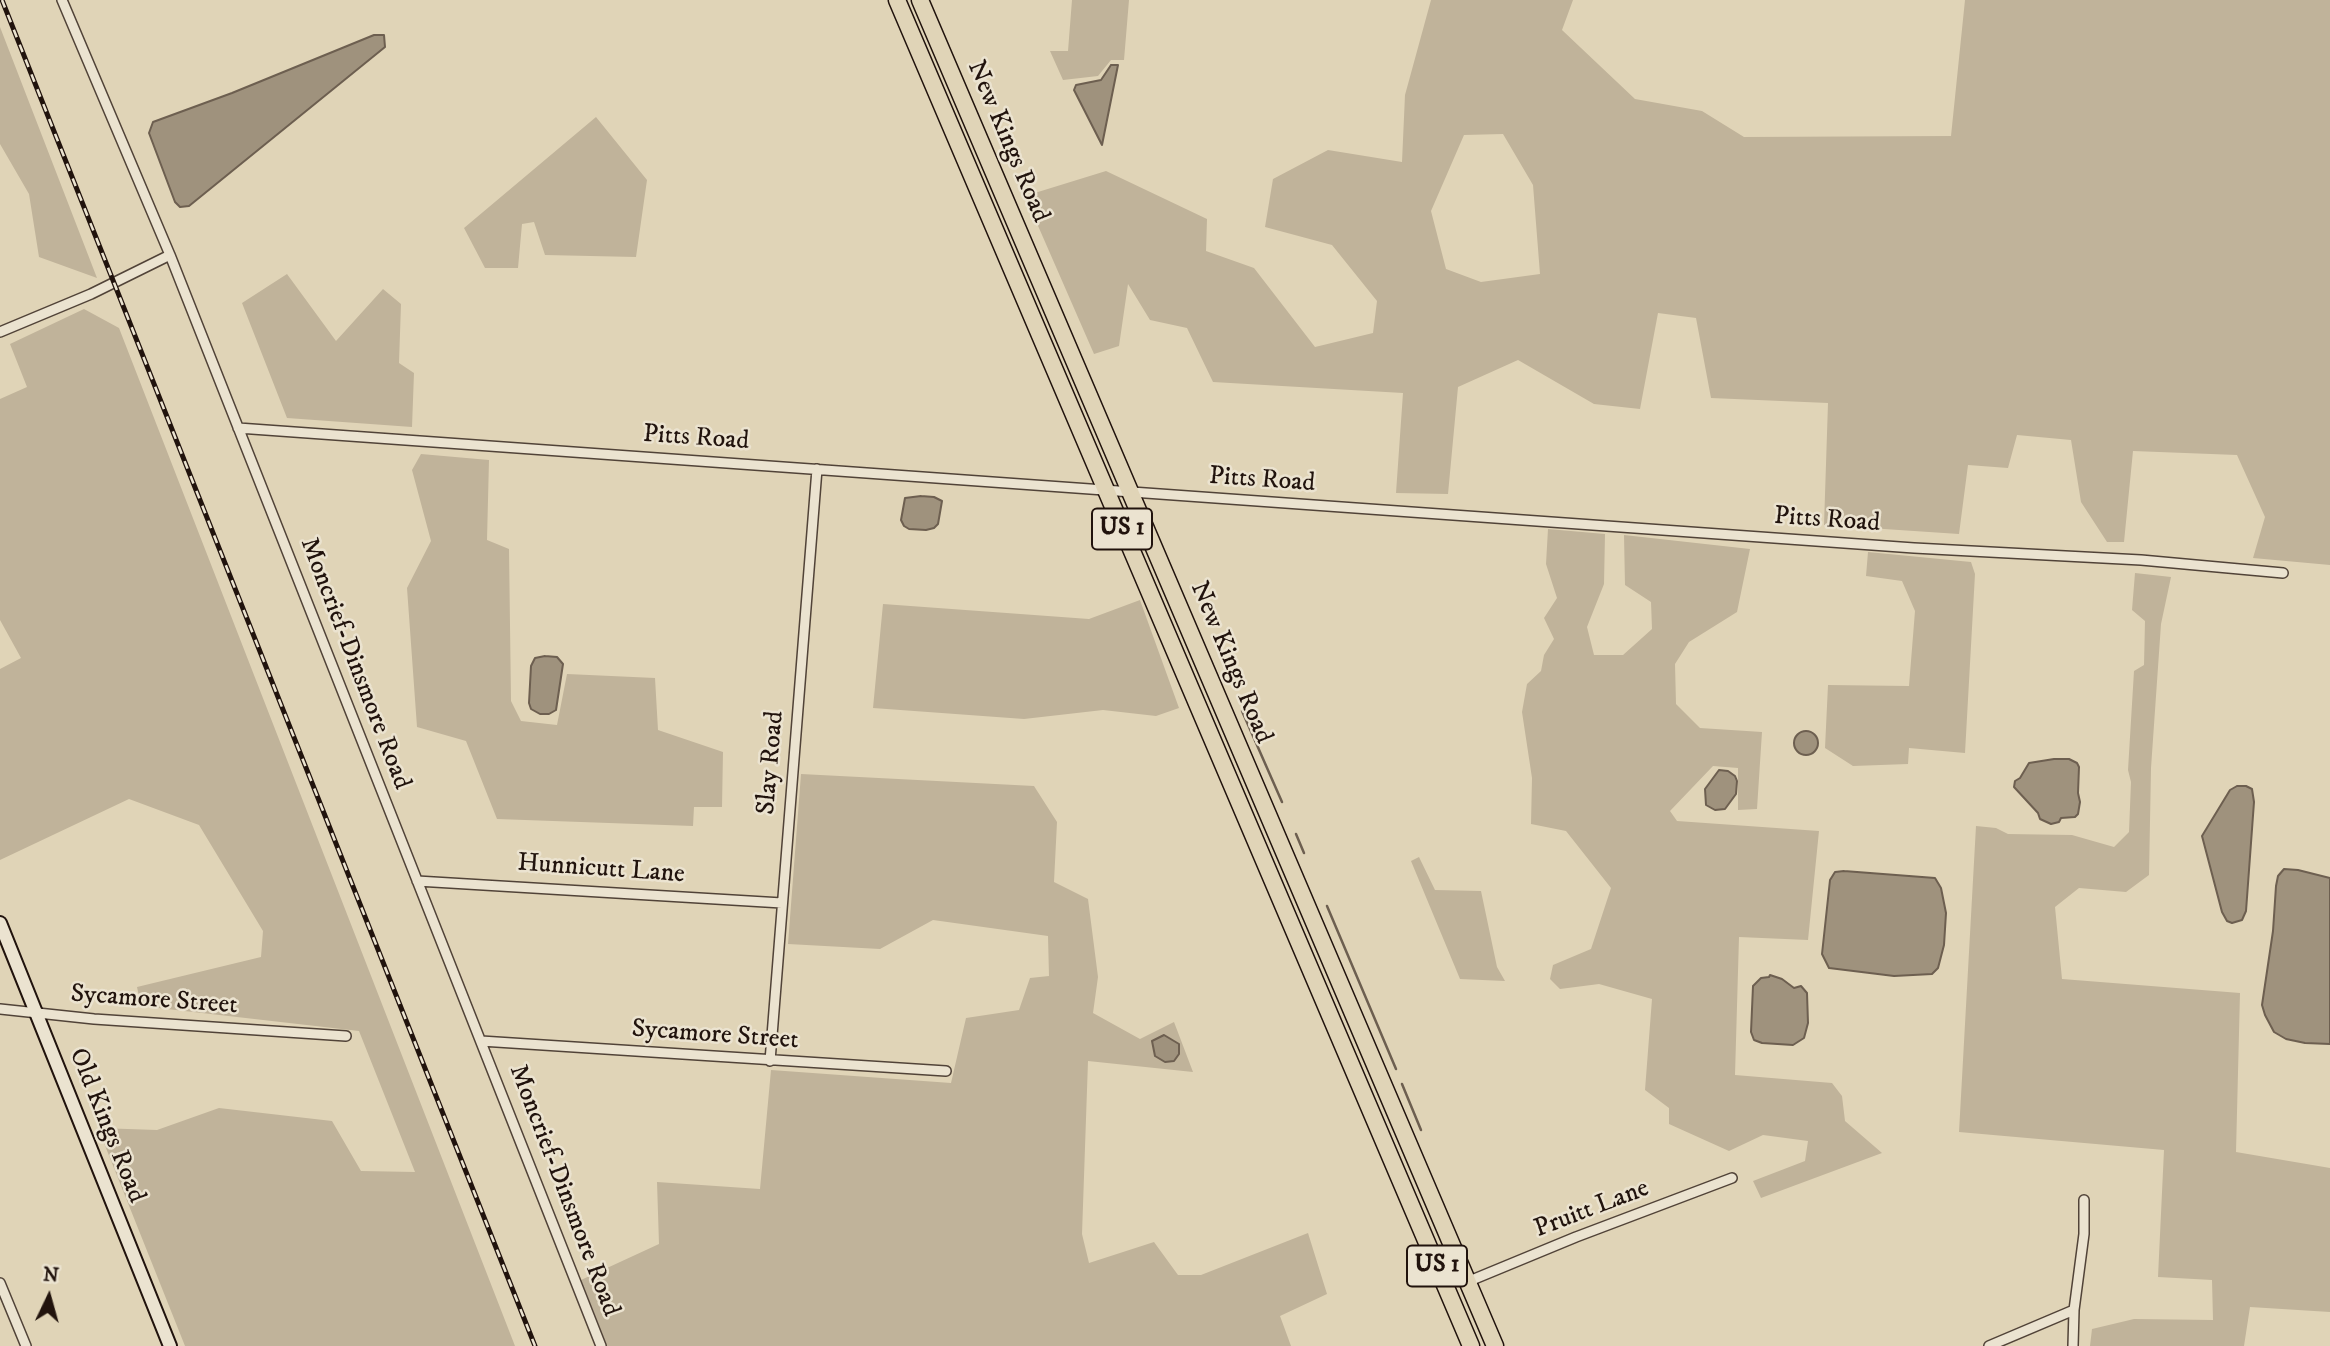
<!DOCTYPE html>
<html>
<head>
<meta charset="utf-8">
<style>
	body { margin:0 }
	#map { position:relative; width:2330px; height:1346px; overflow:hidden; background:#e0d4b7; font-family:"IM FELL DW Pica",serif }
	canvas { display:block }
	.north { position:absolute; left:14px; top:1262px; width:70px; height:70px; -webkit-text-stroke:5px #ebe3d0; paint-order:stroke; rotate:5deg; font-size:19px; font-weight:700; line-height:28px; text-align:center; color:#21130d }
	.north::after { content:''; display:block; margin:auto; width:24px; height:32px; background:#21130d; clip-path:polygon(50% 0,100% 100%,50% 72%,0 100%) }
</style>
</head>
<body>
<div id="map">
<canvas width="2330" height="1346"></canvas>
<div class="north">N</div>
</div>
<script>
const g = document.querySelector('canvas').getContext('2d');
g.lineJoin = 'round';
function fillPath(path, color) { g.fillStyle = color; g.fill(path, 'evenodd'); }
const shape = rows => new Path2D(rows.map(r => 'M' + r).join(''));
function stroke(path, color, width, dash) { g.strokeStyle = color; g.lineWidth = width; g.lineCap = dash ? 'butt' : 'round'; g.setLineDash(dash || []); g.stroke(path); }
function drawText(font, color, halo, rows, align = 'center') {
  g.font = font + ' "IM FELL DW Pica",serif'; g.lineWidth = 5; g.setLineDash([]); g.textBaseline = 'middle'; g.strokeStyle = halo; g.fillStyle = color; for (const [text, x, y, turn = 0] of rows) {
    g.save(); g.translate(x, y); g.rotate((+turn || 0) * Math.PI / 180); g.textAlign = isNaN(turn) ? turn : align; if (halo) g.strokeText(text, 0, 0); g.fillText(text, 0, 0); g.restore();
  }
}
const green = shape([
	[1072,0,1129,0,1124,60,1111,60,1098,76,1063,80,1050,51,1068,51],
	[1431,0,1573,0,1562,30,1635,99,1702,111,1744,137,1951,136,1965,0,2330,0,2330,565,2253,558,2265,517,2237,455,2133,451,2124,542,2107,542,2081,502,2071,440,2017,435,2008,468,1968,465,1959,534,1824,525,1828,403,1711,398,1696,318,1658,313,1640,409,1594,404,1518,360,1458,387,1448,494,1396,493,1403,393,1213,382,1187,328,1150,320,1128,284,1119,346,1094,354,1025,196,1106,171,1207,219,1206,251,1254,268,1315,347,1373,333,1377,301,1332,245,1265,227,1273,179,1328,150,1402,162,1405,95],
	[1503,134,1533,185,1540,274,1481,282,1446,269,1431,211,1464,135],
	[0,27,97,278,39,257,29,194,0,144],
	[596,117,647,180,636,257,545,255,534,222,522,224,518,268,485,268,464,228],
	[287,274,336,341,383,289,401,304,399,363,414,373,412,427,287,418,242,303],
	[84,309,119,328,515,1346,185,1346,98,1128,157,1130,219,1108,332,1121,361,1171,415,1172,359,1031,141,1006,137,987,261,957,263,931,199,825,129,799,0,860,0,669,21,658,0,620,0,399,27,387,10,344],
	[421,454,489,460,487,540,509,549,511,701,521,721,557,725,567,674,655,678,658,730,723,752,722,807,694,807,693,826,497,819,466,741,417,727,407,588,431,541,412,470],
	[1548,529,1605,534,1604,584,1587,627,1594,655,1623,655,1652,629,1651,602,1625,585,1624,535,1750,549,1737,612,1689,642,1675,664,1676,704,1700,728,1762,732,1757,809,1738,810,1738,768,1713,766,1670,811,1677,821,1819,831,1808,940,1739,937,1735,1075,1832,1083,1842,1096,1845,1121,1882,1153,1761,1198,1753,1181,1805,1161,1808,1141,1763,1135,1729,1151,1669,1124,1669,1108,1645,1090,1652,999,1599,984,1560,989,1550,979,1553,965,1591,949,1611,888,1566,831,1531,824,1532,778,1522,712,1527,684,1541,671,1544,655,1554,639,1544,618,1557,598,1546,564],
	[1868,552,1971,562,1975,574,1965,753,1909,748,1908,764,1853,766,1825,748,1828,685,1909,686,1915,611,1902,581,1866,576],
	[2135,573,2171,577,2161,624,2151,768,2149,875,2126,892,2079,888,2055,907,2062,979,2240,993,2236,1152,2330,1168,2330,1312,2250,1307,2244,1346,2090,1346,2092,1329,2134,1319,2213,1320,2212,1280,2158,1277,2164,1150,1959,1132,1976,826,1996,828,2008,834,2072,835,2114,847,2129,832,2131,782,2128,770,2134,671,2144,665,2145,621,2132,610],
	[1140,600,1179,708,1156,716,1103,710,1024,719,873,708,883,604,1089,619],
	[801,774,1034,786,1057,822,1054,882,1088,899,1098,977,1093,1013,1140,1039,1174,1022,1193,1072,1088,1061,1082,1234,1089,1263,1154,1242,1178,1275,1201,1275,1308,1233,1327,1294,1280,1316,1291,1346,607,1346,581,1280,659,1244,657,1182,760,1189,771,1070,951,1083,966,1018,1019,1010,1030,978,1049,976,1048,936,933,920,880,949,788,944],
	[1419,857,1435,890,1481,891,1497,967,1505,981,1460,979,1411,861]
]);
const water = shape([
	[374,35,384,35,385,47,189,206,180,207,175,202,149,133,153,122,232,93,374,35],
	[1111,65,1118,65,1102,145,1074,90,1076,85,1101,80,1111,65],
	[921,496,934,497,942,501,938,524,934,528,926,530,909,529,904,526,901,520,905,498,921,496],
	[545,656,557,657,563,664,556,710,549,714,540,714,531,709,529,703,531,666,535,658,545,656],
	'1794 743a12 12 0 1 1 24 0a12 12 0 1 1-24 0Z',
	[2054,759,2069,759,2077,763,2079,767,2078,793,2080,802,2078,814,2075,817,2061,818,2059,822,2051,824,2040,819,2038,813,2014,787,2015,781,2020,778,2029,763,2054,759],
	[1719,770,1728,771,1735,776,1737,781,1736,794,1725,809,1715,810,1706,805,1705,789,1719,770],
	[2237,786,2246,786,2252,789,2254,802,2246,911,2242,920,2232,923,2227,921,2222,912,2202,836,2230,790,2237,786],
	[2284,869,2298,870,2330,878,2330,1044,2305,1043,2286,1039,2274,1032,2265,1015,2262,1005,2273,931,2276,886,2278,876,2284,869],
	[1844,871,1935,878,1941,888,1946,913,1944,945,1938,968,1932,974,1894,976,1829,968,1822,954,1830,880,1835,872,1844,871],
	[1770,975,1782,979,1794,988,1801,986,1807,993,1808,1023,1804,1038,1793,1045,1762,1043,1754,1040,1751,1032,1753,986,1761,978,1769,977,1770,975],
	[1164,1035,1179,1044,1179,1054,1174,1061,1165,1062,1155,1056,1152,1041,1164,1035]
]);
const stream = shape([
	[1242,711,1282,802],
	[1296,834,1304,853],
	[1327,906,1396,1069],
	[1402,1084,1421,1130]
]);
const street = shape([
	[62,0,170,255,601,1346],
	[0,332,91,294,170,255],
	[238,428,1914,548,2141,560,2283,573],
	[417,881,782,903],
	[0,1009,94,1019,346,1036],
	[481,1041,946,1071],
	[770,1061,817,469],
	[1467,1282,1576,1237,1732,1178],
	[0,1283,26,1346],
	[1989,1346,2074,1310],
	[2073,1346,2074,1310,2084,1234,2084,1200]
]);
const secondary = shape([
	[0,923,170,1346]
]);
const highway = shape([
	[897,0,1471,1346],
	[920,0,1495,1346]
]);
const rail = shape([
	[2,0,535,1346]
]);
const shields = [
	[1122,529,60],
	[1437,1266,60]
];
const shieldNames = [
	["US 1",1122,529],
	["US 1",1437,1266]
];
const streetNames = [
	["New Kings Road",1007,142,67],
	["Pitts Road",696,439,4],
	["Pitts Road",1262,481,4],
	["Pitts Road",1827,521,4],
	["New Kings Road",1230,663,67],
	["Moncrief-Dinsmore Road",354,664,69],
	["Slay Road",772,763,-85],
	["Hunnicutt Lane",601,870,4],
	["Sycamore Street",154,1001,4],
	["Sycamore Street",715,1036,4],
	["Old Kings Road",106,1126,68],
	["Moncrief-Dinsmore Road",563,1191,69],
	["Pruitt Lane",1592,1210,-21]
];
fillPath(green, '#c0b39a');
fillPath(water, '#9f927d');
stroke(water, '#6d5f50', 2);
stroke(stream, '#6d5f50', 2.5);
stroke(street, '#514338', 12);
stroke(secondary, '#21130d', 16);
stroke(highway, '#21130d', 19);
stroke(street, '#ebe3d0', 9);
stroke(secondary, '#ebe3d0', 12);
stroke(highway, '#e0d4b7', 16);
stroke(rail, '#21130d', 5);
stroke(rail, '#ebe3d0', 2.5, [8]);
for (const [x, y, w] of shields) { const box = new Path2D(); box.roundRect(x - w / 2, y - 20.5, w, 41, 5); g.fillStyle = '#ebe3d0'; g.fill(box); stroke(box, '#21130d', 2); }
drawText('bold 24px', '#21130d', null, shieldNames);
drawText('26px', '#21130d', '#ebe3d0', streetNames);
</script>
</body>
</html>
